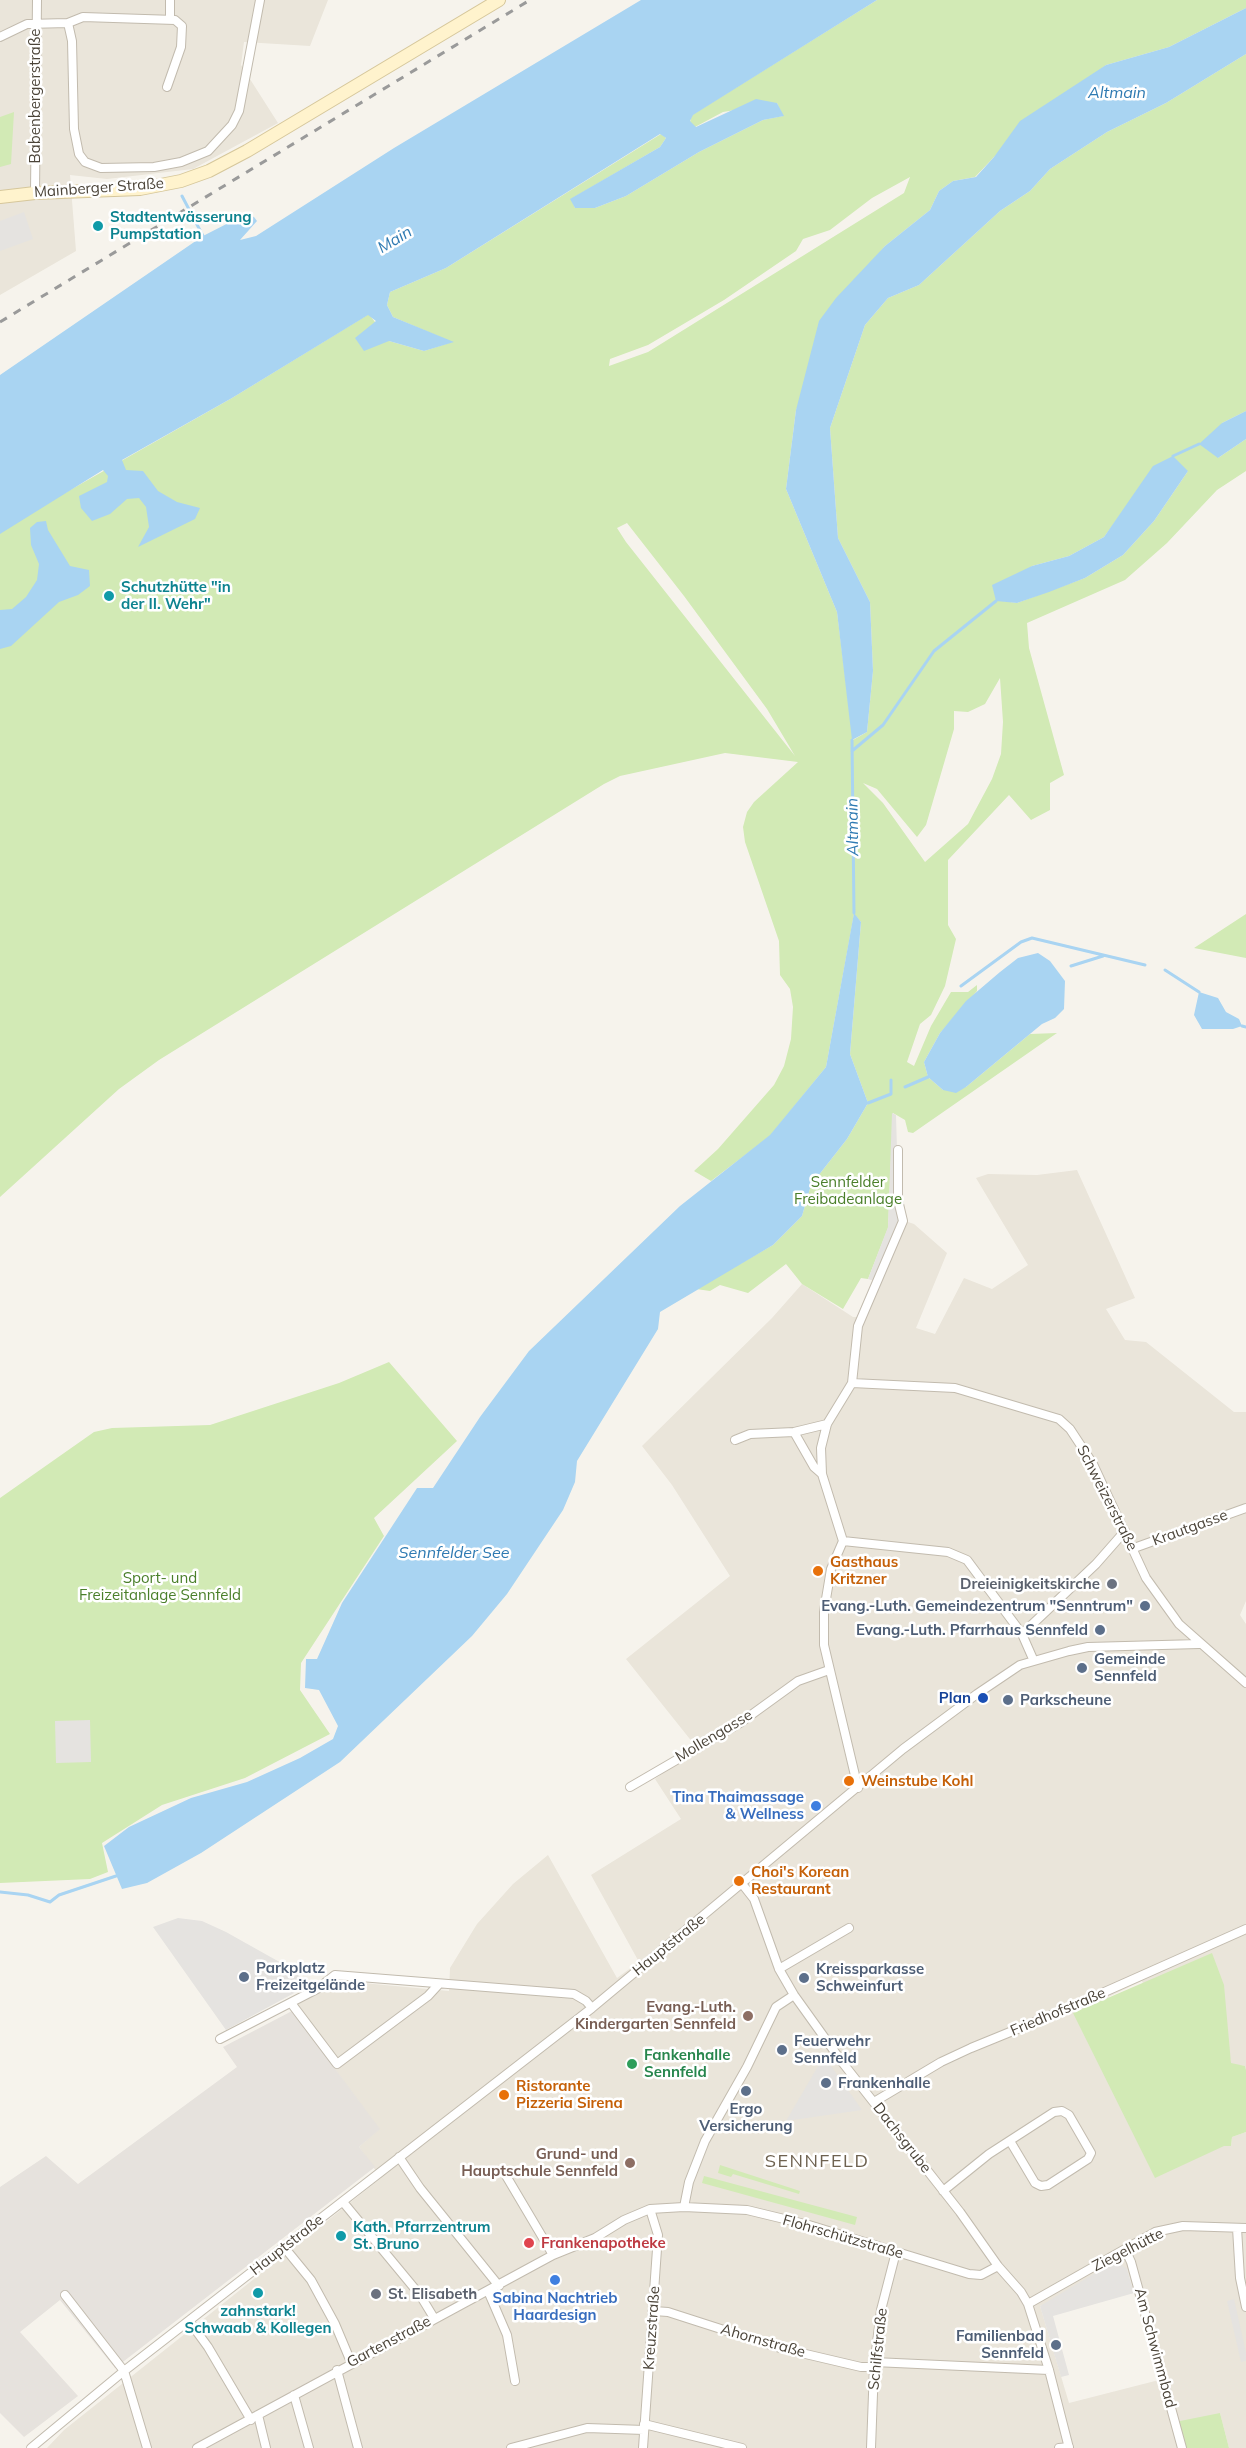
<!DOCTYPE html>
<html>
<head>
<meta charset="utf-8">
<style>
	body { margin:0 }
	canvas { display:block; background:#f6f3ec }
</style>
</head>
<body>
<canvas width="1246" height="2448"></canvas>
<script>
const g = document.querySelector('canvas').getContext('2d');
g.lineJoin = 'round';
function fillPath(path, color) { g.fillStyle = color; g.fill(path, 'evenodd'); }
const shape = rows => new Path2D(rows.map(r => 'M' + r).join(''));
function stroke(path, color, width, dash) { g.strokeStyle = color; g.lineWidth = width; g.lineCap = dash ? 'butt' : 'round'; g.setLineDash(dash || []); g.stroke(path); }
function drawText(font, color, halo, rows, align = 'center') {
  g.font = font + ' Mulish,sans-serif'; g.lineWidth = 5; g.setLineDash([]); g.textBaseline = 'middle'; g.strokeStyle = halo; g.fillStyle = color; for (const [text, x, y, turn = 0] of rows) {
    g.save(); g.translate(x, y); g.rotate((+turn || 0) * Math.PI / 180); g.textAlign = isNaN(turn) ? turn : align; if (halo) g.strokeText(text, 0, 0); g.fillText(text, 0, 0); g.restore();
  }
}
const residential = shape([
	[0,0,328,0,310,46,244,42,241,65,278,123,193,169,107,179,70,175,76,251,0,295],
	[1077,1170,1135,1298,1106,1309,1125,1340,1146,1342,1234,1412,1246,1412,1246,1601,1240,1615,1246,1624,1246,2070,1245,2066,1231,2064,1224,2006,1160,2023,1142,1981,1108,1997,1224,2146,1231,2146,1232,2137,1246,2132,1246,2448,1229,2448,1220,2413,1183,2448,47,2448,64,2430,381,2178,359,2147,379,2129,292,2011,299,2003,335,1985,352,1982,449,1991,450,1968,477,1924,513,1884,548,1855,617,1978,639,1962,591,1875,681,1819,655,1779,697,1748,626,1659,730,1576,672,1485,642,1446,772,1318,802,1284,853,1317,858,1317,905,1221,914,1224,947,1253,916,1328,935,1334,964,1278,992,1289,1028,1265,976,1178,988,1174,1037,1175],
	[1127,2269,1159,2380,1069,2403,1040,2306]
]);
const industrial = shape([
	[292,2011,380,2129,359,2147,375,2167,115,2368,60,2300,20,2332,78,2396,24,2437,0,2413,0,2187,46,2156,78,2184,237,2067,223,2047]
]);
const green = shape([
	[877,0,1246,0,1246,8,1169,47,1106,65,994,157,975,177,953,181,939,191,930,210,885,246,865,270,796,410,786,489,837,612,853,740,867,732,873,671,870,602,838,538,830,428,865,325,888,298,919,285,1000,211,1030,191,1050,169,1107,132,1166,103,1246,54,1246,411,1222,423,1218,458,1246,439,1246,471,1217,490,1167,543,1125,580,1027,623,1029,648,1064,775,1050,783,1050,810,1031,820,1009,795,948,860,948,925,956,939,945,986,931,1015,920,1024,907,1062,914,1066,931,1026,951,992,968,992,977,985,977,991,940,1033,924,1062,928,1077,943,1090,966,1087,1030,1034,1057,1033,913,1133,908,1132,905,1120,893,1113,888,1228,868,1279,861,1278,843,1309,802,1284,786,1264,748,1293,720,1285,710,1291,696,1289,773,1245,802,1216,811,1185,847,1139,868,1103,850,1054,861,922,854,914,826,1067,770,1136,711,1181,694,1171,718,1149,774,1085,784,1066,791,1039,793,1007,790,989,780,975,779,941,745,842,743,827,747,812,754,802,798,762,725,753,620,776,604,784,159,1060,119,1089,0,1197,0,533,42,506,232,398,369,314,389,341,424,351,452,342,393,317,387,305,390,292,446,268,661,134,666,138,660,147,571,199,575,208,595,208,626,196,699,152,763,120,783,116,777,103,723,112,695,127,690,122,692,115],
	[910,177,904,193,648,352,609,366,610,359,648,345,724,300,796,251,803,239,830,230,872,198],
	[1188,471,1154,521,1123,555,1085,578,1017,603,996,600,1032,566,1069,556,1104,537,1126,507],
	[627,523,684,596,767,709,795,756,626,542,617,528],
	[1000,678,1003,722,1001,754,992,779,968,824,925,862,883,803,863,783,877,789,917,837,926,825,954,729,954,711,968,712,985,704],
	[14,112,11,164,0,167,0,117],
	[1246,914,1246,958,1194,948],
	[389,1362,457,1441,374,1518,384,1536,301,1663,300,1690,330,1734,245,1778,162,1805,102,1843,108,1872,90,1879,0,1883,0,1498,94,1432,112,1428,210,1425,339,1383],
	[1212,1953,1224,1985,1231,2063,1245,2066,1246,2070,1246,2132,1232,2137,1231,2146,1224,2146,1155,2178,1073,2013],
	[720,2165,800,2191,799,2194,733,2174,731,2177,718,2173],
	[704,2176,857,2217,855,2225,702,2183],
	[1220,2413,1229,2448,1183,2448,1175,2422]
]);
const parking = shape([
	[24,212,33,239,0,251,0,221],
	[892,1113,896,1115,899,1221,874,1281,868,1279,888,1227],
	[90,1720,91,1762,56,1763,55,1721],
	[178,1918,202,1921,226,1932,292,1969,309,1985,226,2030,153,1927],
	[824,2056,862,2110,786,2121],
	[1120,2264,1127,2269,1134,2293,1053,2316,1069,2375,1061,2377,1040,2306,1107,2266],
	[1234,2299,1246,2353,1246,2361,1241,2362,1227,2301]
]);
const water = shape([
	[641,0,877,0,693,115,690,121,696,127,756,99,777,103,784,116,763,120,699,152,626,196,595,208,575,208,570,199,660,147,666,138,660,134,446,268,390,292,387,305,393,317,454,342,424,351,389,341,364,351,355,338,376,321,368,315,232,398,122,460,126,470,143,471,158,491,177,502,200,508,195,519,138,547,149,527,146,507,139,498,127,499,110,514,92,521,81,508,79,496,107,482,108,476,103,470,0,534,0,375,203,236,246,214,254,217,257,221,240,240,256,236,394,148],
	[1246,8,1246,54,1166,103,1107,132,1050,169,1030,191,1000,211,919,285,888,298,865,325,830,428,838,538,870,602,873,671,867,732,852,740,837,612,786,489,796,410,819,321,836,298,885,246,930,210,939,191,953,181,976,177,994,157,1020,121,1106,65,1169,47],
	[1246,411,1246,439,1218,458,1199,444,1222,423],
	[1173,456,1188,471,1154,521,1123,555,1085,578,1049,592,1017,603,996,601,992,585,1032,566,1069,556,1104,537,1153,466],
	[46,521,48,530,70,566,89,570,90,586,78,595,59,602,11,646,0,649,0,610,12,609,26,597,37,580,39,564,31,545,30,528,37,522],
	[854,913,861,922,850,1054,868,1103,847,1139,811,1185,802,1216,773,1245,660,1312,658,1329,577,1461,575,1482,563,1510,507,1594,472,1636,340,1762,201,1853,147,1883,122,1889,104,1846,129,1827,191,1798,247,1782,300,1758,333,1739,338,1726,319,1690,305,1688,306,1659,317,1659,342,1603,417,1488,433,1488,480,1417,529,1351,680,1206,770,1135,826,1067],
	[1038,953,1050,961,1065,981,1064,1009,1055,1018,1042,1024,966,1087,956,1093,943,1090,928,1077,924,1062,940,1033,966,1001,1000,972,1018,958],
	[1199,992,1218,998,1226,1012,1239,1019,1242,1026,1233,1029,1202,1029,1194,1015]
]);
const stream = shape([
	[182,196,203,236],
	[1173,456,1199,444],
	[852,740,854,913],
	[852,751,883,725,934,651,996,601],
	[1071,966,1103,956],
	[1165,970,1199,992],
	[961,986,1021,942,1032,938,1145,965],
	[1242,1026,1246,1027],
	[905,1087,928,1077],
	[868,1103,891,1094,891,1080],
	[0,1892,28,1895,50,1902,59,1895,116,1876]
]);
const street = shape([
	[170,19,170,0],
	[68,23,72,41,74,129,79,154,85,162,101,168,154,167,181,162,208,151,232,125,239,111,260,0],
	[0,37,27,24,68,23,83,17,175,20,182,26,181,47,167,87],
	[35,193,37,0],
	[852,1383,955,1388,1059,1419,1070,1429,1093,1464,1146,1578,1179,1624,1246,1683],
	[794,1432,814,1467,822,1474],
	[735,1440,750,1434,794,1432,827,1424],
	[843,1541,948,1552,967,1560,1022,1634,1033,1659],
	[1134,1548,1246,1508],
	[1022,1634,1096,1564,1125,1531],
	[630,1787,740,1723,798,1681,829,1670],
	[858,1788,824,1645,824,1611,831,1569,843,1541,822,1474,821,1448,827,1424,852,1383,858,1326,903,1221,898,1200,898,1150],
	[743,1885,754,1899,779,1969,794,1995,842,2062,960,2212,998,2266,1021,2292,1028,2304,1049,2370,1069,2448],
	[779,1969,849,1928],
	[291,2003,337,2064,428,1996,439,1984],
	[220,2039,317,1989,335,1975,574,1994,586,2001,592,2008],
	[874,2102,941,2062,971,2048,1064,2010,1246,1929],
	[399,2157,420,2188,499,2286],
	[505,2174,553,2255],
	[943,2191,989,2154,1054,2112,1062,2111,1069,2115,1091,2153,1088,2159,1048,2185,1041,2186,1035,2183,1010,2141],
	[343,2202,420,2295,434,2318],
	[684,2207,689,2182,705,2141,747,2067,776,2007,794,1995],
	[1237,2228,1240,2278,1246,2307],
	[284,2247,311,2280,335,2324,351,2362],
	[1125,2249,1131,2262,1182,2448],
	[488,2291,507,2335,515,2381],
	[65,2295,124,2371,147,2448],
	[1028,2304,1155,2232,1183,2226,1246,2228],
	[654,2311,668,2312,780,2348,861,2367,874,2367],
	[189,2321,208,2347,251,2420],
	[874,2362,1049,2370],
	[337,2370,358,2448],
	[294,2395,309,2448],
	[258,2415,266,2448],
	[644,2424,742,2448],
	[31,2448,124,2371,592,2008,903,1749,977,1694,1020,1665,1069,1651,1088,1647,1199,1644],
	[197,2448,553,2255,595,2238,624,2220,650,2209,684,2207,747,2210,809,2225,969,2274,981,2275,998,2266],
	[511,2448,587,2428,644,2430],
	[643,2448,658,2235,650,2209],
	[871,2448,874,2367,881,2310,896,2252],
	[1059,2448,1069,2447]
]);
const secondary = shape([
	[0,197,35,193,140,189,181,181,209,171,247,151,499,0]
]);
const rail = shape([
	[0,322,530,0]
]);
const markers = [
	[98,226,6,"#0f9aa8"],
	[109,596,6,"#0f9aa8"],
	[818,1571,6,"#e8710a"],
	[1112,1584,6,"#6b7280"],
	[1145,1606,6,"#5c6f8a"],
	[1100,1630,6,"#5c6f8a"],
	[1082,1668,6,"#5c6f8a"],
	[983,1698,6,"#1a4fb4"],
	[1008,1700,6,"#5c6f8a"],
	[849,1781,6,"#e8710a"],
	[816,1806,6,"#3f7fe0"],
	[739,1881,6,"#e8710a"],
	[244,1977,6,"#5c6f8a"],
	[804,1978,6,"#5c6f8a"],
	[748,2016,6,"#8d6e63"],
	[782,2050,6,"#5c6f8a"],
	[632,2064,6,"#2e9e5b"],
	[826,2083,6,"#5c6f8a"],
	[746,2091,6,"#5c6f8a"],
	[504,2095,6,"#e8710a"],
	[630,2163,6,"#8d6e63"],
	[341,2236,6,"#0f9aa8"],
	[529,2243,6,"#e0444e"],
	[555,2280,6,"#3f7fe0"],
	[258,2293,6,"#0f9aa8"],
	[376,2294,6,"#6b7280"],
	[1056,2345,6,"#5c6f8a"]
];
const streetNames = [
	["Babenbergerstraße",35,96,-90],
	["Mainberger Straße",99,188,-4],
	["Schweizerstraße",1107,1498,63],
	["Krautgasse",1190,1528,-20],
	["Mollengasse",714,1736,-31],
	["Hauptstraße",669,1945,-39],
	["Friedhofstraße",1058,2012,-23],
	["Dachsgrube",902,2138,52],
	["Flohrschützstraße",843,2237,16],
	["Hauptstraße",287,2245,-38],
	["Ziegelhütte",1128,2250,-27],
	["Kreuzstraße",652,2328,-86],
	["Ahornstraße",763,2341,16],
	["Gartenstraße",389,2342,-28],
	["Am Schwimmbad",1155,2348,75],
	["Schilfstraße",878,2349,-84]
];
const cultureNames = [
	["Stadtentwässerung",110,217],
	["Pumpstation",110,234],
	["Schutzhütte \"in",121,587],
	["der II. Wehr\"",121,604],
	["Kath. Pfarrzentrum",353,2227],
	["St. Bruno",353,2244],
	["zahnstark!",258,2311,"center"],
	["Schwaab & Kollegen",258,2328,"center"]
];
const parkNames = [
	["Sennfelder",848,1182],
	["Freibadeanlage",848,1199],
	["Sport- und",160,1578],
	["Freizeitanlage Sennfeld",160,1595]
];
const foodNames = [
	["Gasthaus",830,1562],
	["Kritzner",830,1579],
	["Weinstube Kohl",861,1781],
	["Choi's Korean",751,1872],
	["Restaurant",751,1889],
	["Ristorante",516,2086],
	["Pizzeria Sirena",516,2103]
];
const worshipNames = [
	["Dreieinigkeitskirche",1100,1584],
	["St. Elisabeth",388,2294,"left"]
];
const serviceNames = [
	["Evang.-Luth. Gemeindezentrum \"Senntrum\"",1133,1606,"right"],
	["Evang.-Luth. Pfarrhaus Sennfeld",1088,1630,"right"],
	["Gemeinde",1094,1659],
	["Sennfeld",1094,1676],
	["Parkscheune",1020,1700],
	["Parkplatz",256,1968],
	["Freizeitgelände",256,1985],
	["Kreissparkasse",816,1969],
	["Schweinfurt",816,1986],
	["Feuerwehr",794,2041],
	["Sennfeld",794,2058],
	["Frankenhalle",838,2083],
	["Ergo",746,2109,"center"],
	["Versicherung",746,2126,"center"],
	["Familienbad",1044,2336,"right"],
	["Sennfeld",1044,2353,"right"]
];
const transitNames = [
	["Plan",971,1698]
];
const shopNames = [
	["Tina Thaimassage",804,1797],
	["& Wellness",804,1814],
	["Sabina Nachtrieb",555,2298,"center"],
	["Haardesign",555,2315,"center"]
];
const educationNames = [
	["Evang.-Luth.",736,2007],
	["Kindergarten Sennfeld",736,2024],
	["Grund- und",618,2154],
	["Hauptschule Sennfeld",618,2171]
];
const leisureNames = [
	["Fankenhalle",644,2055],
	["Sennfeld",644,2072]
];
const healthNames = [
	["Frankenapotheke",541,2243]
];
const waterNames = [
	["Altmain",1117,93],
	["Main",395,240,-31],
	["Altmain",853,827,-91],
	["Sennfelder See",454,1553]
];
const quarterNames = [
	["SENNFELD",817,2162]
];
fillPath(residential, '#eae5da');
fillPath(industrial, '#e6e2dd');
fillPath(green, '#d2eab5');
fillPath(parking, '#e5e3e0');
fillPath(water, '#a9d4f2');
stroke(stream, '#a9d4f2', 3);
stroke(street, '#c2bbae', 10);
stroke(secondary, '#d6c79b', 14);
stroke(street, '#fff', 8);
stroke(secondary, '#fff3cd', 12);
stroke(rail, '#9a9a9a', 3, [8, 8]);
for (const [x, y, r, color] of markers) { const dot = new Path2D(); dot.arc(x, y, r, 0, 2 * Math.PI); g.fillStyle = color; g.fill(dot); stroke(dot, '#fff', 2); }
drawText('15px', '#4b4439', '#fff', streetNames);
drawText('bold 15px', '#0d838f', '#fff', cultureNames, 'left');
drawText('15px', '#4a7f2a', '#fff', parkNames);
drawText('bold 15px', '#c56008', '#fff', foodNames, 'left');
drawText('bold 15px', '#5b616d', '#fff', worshipNames, 'right');
drawText('bold 15px', '#4e5e75', '#fff', serviceNames, 'left');
drawText('bold 15px', '#164399', '#fff', transitNames, 'right');
drawText('bold 15px', '#366cbe', '#fff', shopNames, 'right');
drawText('bold 15px', '#785e54', '#fff', educationNames, 'right');
drawText('bold 15px', '#27864d', '#fff', leisureNames, 'left');
drawText('bold 15px', '#be3a42', '#fff', healthNames, 'left');
drawText('italic 16px', '#2e7ab2', '#fff', waterNames);
g.letterSpacing = '1.5px';
drawText('18px', '#6e6250', '#fff', quarterNames);
g.letterSpacing = '0px';
</script>
</body>
</html>
